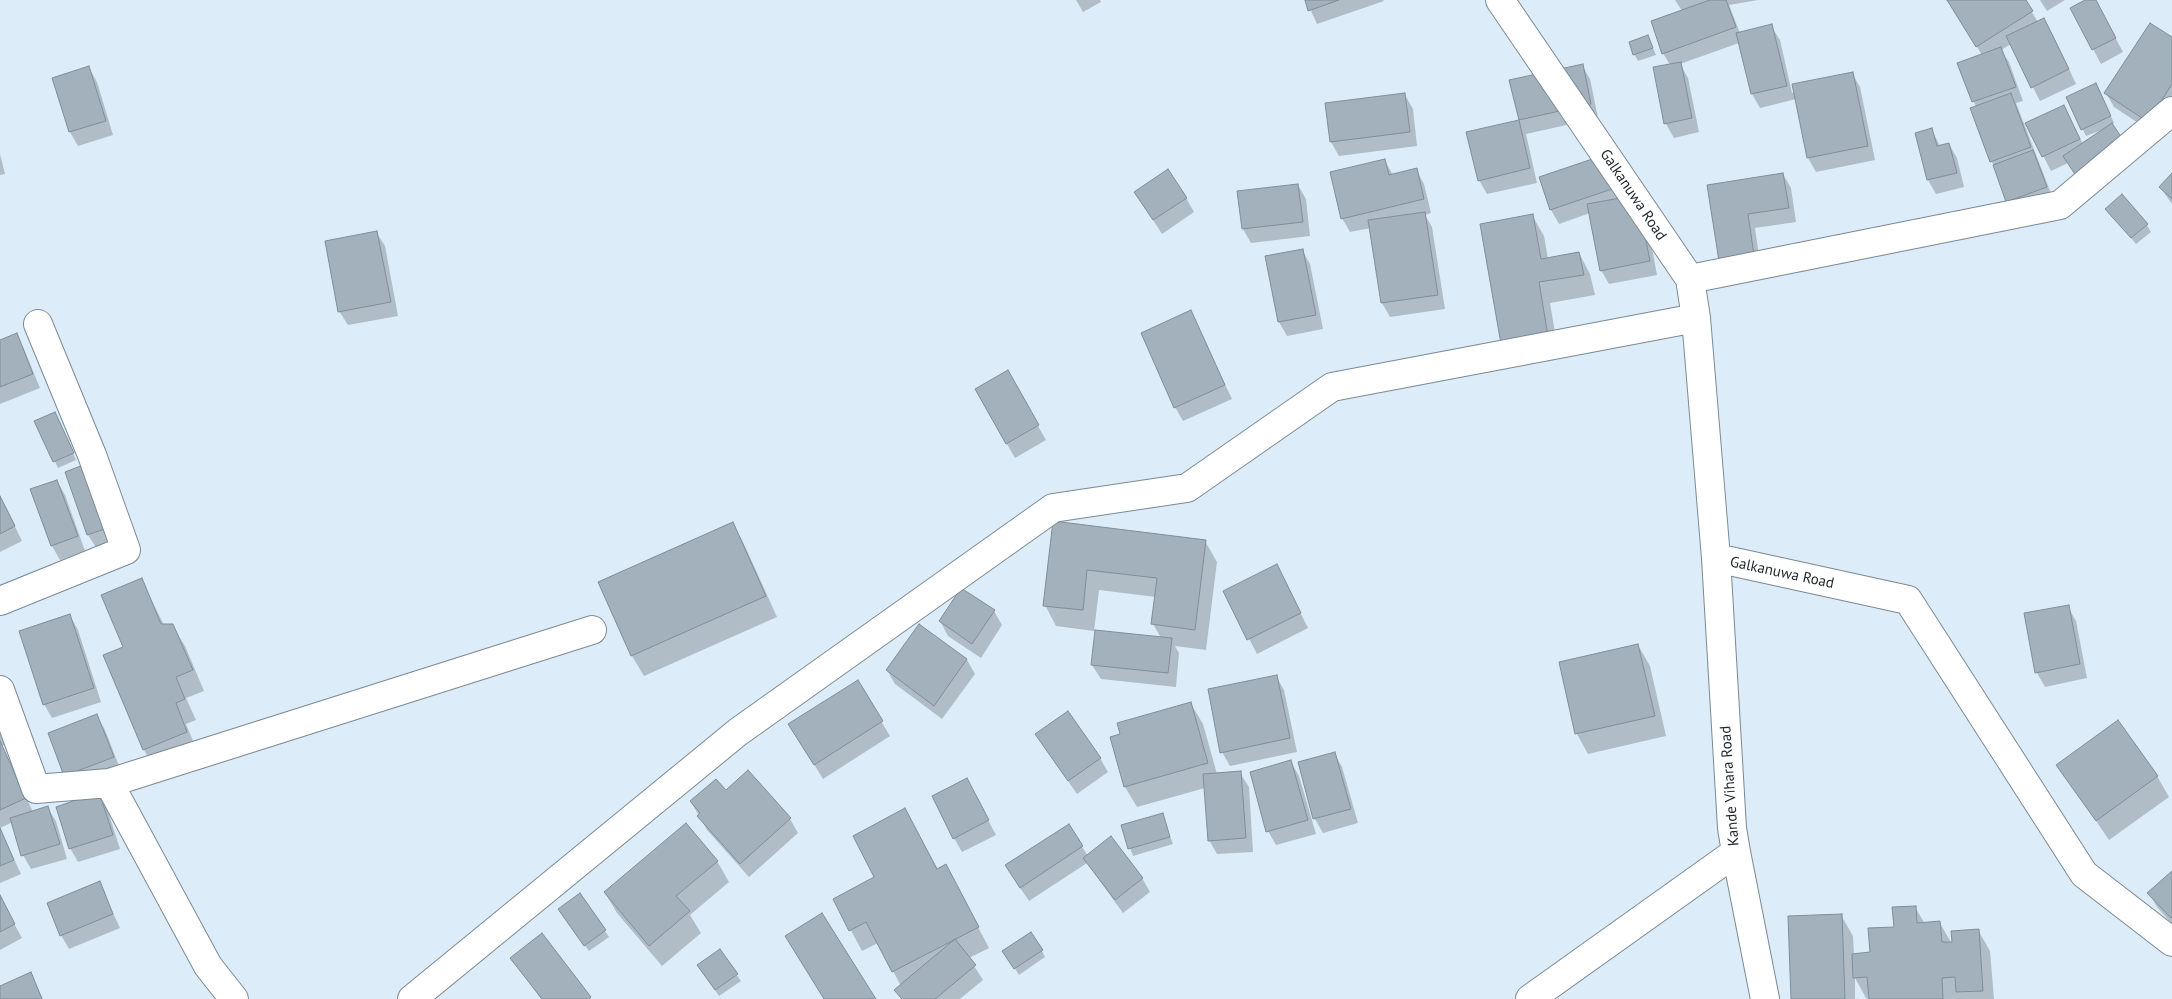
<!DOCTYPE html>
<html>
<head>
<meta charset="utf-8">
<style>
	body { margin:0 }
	canvas { display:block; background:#dcecf8 }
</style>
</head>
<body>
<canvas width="2172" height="999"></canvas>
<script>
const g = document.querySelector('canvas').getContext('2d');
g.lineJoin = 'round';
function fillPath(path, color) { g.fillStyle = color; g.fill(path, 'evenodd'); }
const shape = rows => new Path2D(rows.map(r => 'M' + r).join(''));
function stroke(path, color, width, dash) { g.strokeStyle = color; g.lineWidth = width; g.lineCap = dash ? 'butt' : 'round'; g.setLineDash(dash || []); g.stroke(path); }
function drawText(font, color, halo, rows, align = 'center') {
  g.font = font + ' "PT Sans",sans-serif'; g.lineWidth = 4; g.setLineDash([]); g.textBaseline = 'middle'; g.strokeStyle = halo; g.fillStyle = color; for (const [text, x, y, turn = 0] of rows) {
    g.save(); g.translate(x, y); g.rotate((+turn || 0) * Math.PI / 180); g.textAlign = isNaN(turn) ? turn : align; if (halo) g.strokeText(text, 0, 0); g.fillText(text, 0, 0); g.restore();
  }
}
const shadow = shape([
	[1076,0,1100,0,1101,2,1083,12],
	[1306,0,1383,0,1384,1,1317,24],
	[1675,0,1758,0,1729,5,1740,33,1771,26,1780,40,1792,93,1852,73,1860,87,1875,160,1816,172,1808,158,1796,99,1760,108,1752,94,1739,43,1680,64,1688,78,1699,132,1674,138,1666,124,1655,68,1670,65,1663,53,1682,11],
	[1948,0,2024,0,2038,22,2044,19,2052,33,2076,84,2040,101,2011,44,2001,50,2009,62,2023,101,2016,103,2054,201,2015,215,2007,201,1972,109,1976,107,1959,64,1982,55],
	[2040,0,2065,0,2047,11],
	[2088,0,2095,0,2123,52,2101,64,2072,9],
	[1648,36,1656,55,1638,61,1634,54],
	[2172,39,2172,110,2156,135,2114,107,2106,93],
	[1582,65,1590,79,1598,118,1526,134,1537,183,1487,194,1479,180,1468,133,1520,121],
	[89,68,97,82,113,135,78,146,70,132],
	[2096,84,2114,123,2111,124,2132,158,2085,190,2068,163,2051,171,2027,124,2064,107,2083,144,2110,127,2086,136,2068,98],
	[1405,95,1413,109,1417,146,1339,156,1331,142],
	[1932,130,1940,146,1949,144,1957,158,1964,187,1936,194,1928,180,1917,134],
	[0,154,5,174,0,175],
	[1613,154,1645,210,1657,275,1609,284,1601,270,1590,213,1559,224,1551,210],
	[1385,161,1393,175,1416,170,1424,184,1431,213,1425,215,1432,227,1445,309,1390,317,1382,303,1371,228,1350,232,1342,218],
	[1783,174,1791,188,1796,222,1755,228,1761,269,1709,186],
	[2172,175,2172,204,2160,187],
	[1298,185,1306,199,1310,236,1251,243,1243,229],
	[1186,198,1194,212,1162,234,1144,206],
	[2107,209,2147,225,2151,232,2136,244],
	[1532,215,1544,236,1548,259,1579,253,1590,274,1595,295,1550,303,1559,356,1514,364],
	[376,232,385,246,398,316,348,325,339,311],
	[1302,250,1310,264,1323,329,1287,336,1279,322,1267,257],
	[1191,312,1232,399,1183,421,1175,407],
	[16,335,24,349,40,388,0,404,0,341],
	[1007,372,1046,440,1015,458,976,390],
	[58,420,76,460,58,468,36,421],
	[82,467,112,543,97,549,88,535,66,473],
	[57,481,65,495,85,551,60,560,52,546,32,490],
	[0,496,22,541,0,552],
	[1054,522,1205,541,1217,562,1206,650,1175,646,1179,653,1176,687,1101,679,1092,665,1096,632,1161,638,1153,624,1156,597,1099,590,1094,631,1056,626,1045,605],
	[733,523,744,544,777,617,644,676,632,656,600,583],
	[141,579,164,625,172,625,185,646,204,691,186,698,196,720,186,724,198,753,156,770,144,750,105,656,124,647],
	[1284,580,1308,628,1257,654,1225,592],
	[2068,607,2076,621,2087,678,2045,687,2037,673],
	[994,611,1002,625,981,658,948,636,940,621],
	[70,616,78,630,101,702,52,718,44,704],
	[919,626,967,660,975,674,942,719,895,684,887,670],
	[1638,645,1650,666,1666,736,1588,754,1577,734],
	[1276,676,1284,690,1297,752,1230,766,1222,752],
	[857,682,890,736,823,779,798,738],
	[1191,704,1203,724,1217,774,1240,773,1249,787,1253,852,1217,854,1209,840,1205,788,1137,807,1125,787,1111,738],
	[0,715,9,743,2,746,33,812,47,807,56,821,67,859,31,869,23,855,13,822,0,828],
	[97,716,105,730,121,771,66,775],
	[1045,748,1100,758,1108,772,1077,794],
	[1334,753,1342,767,1358,823,1323,833,1315,819],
	[1291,762,1299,776,1316,834,1276,845,1268,831],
	[2058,765,2157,776,2169,797,2109,840],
	[726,792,790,819,798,833,749,877,707,830,691,802],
	[99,794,107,808,120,849,78,862,70,848],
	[974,794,996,835,962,852,954,838],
	[1162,815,1173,844,1133,856,1123,826],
	[1068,825,1088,856,1142,878,1150,892,1123,913,1087,863,1029,901,1015,880],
	[0,829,21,874,0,883],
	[916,830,938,870,957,887,989,948,969,958,983,980,960,999,901,999,896,990,901,986,878,943,862,951,834,899,876,877],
	[717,861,729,882,690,915,701,933,662,966,617,913,605,893],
	[2172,872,2172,924,2157,907,2149,893],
	[99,883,120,928,69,949,61,935],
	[0,898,22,938,0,950],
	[1915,907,1925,924,1940,923,1953,946,1978,930,1990,951,1994,999,1870,999,1866,998,1855,978,1855,999,1792,999,1841,915,1853,936,1854,955,1871,954],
	[563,916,605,931,609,937,589,951],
	[542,935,591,999,541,999,512,958],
	[720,951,741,981,719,996,703,972],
	[1042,951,1045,957,1019,975,1008,958],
	[31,974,43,999,0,999,0,987]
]);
const building = shape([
	[1305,0,1339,0,1308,11,1305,0],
	[1710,0,1726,0,1736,27,1662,54,1651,21,1710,0],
	[1947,0,2026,0,2033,11,1976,47,1947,0],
	[2085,0,2096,0,2116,38,2092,50,2070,8,2085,0],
	[2044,18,2069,69,2031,88,2006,36,2044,18],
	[2150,23,2172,37,2172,84,2148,122,2104,93,2150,23],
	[1772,24,1787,86,1751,94,1736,33,1772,24],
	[1648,35,1653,48,1633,55,1629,42,1648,35],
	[2001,47,2016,87,1972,102,1957,63,2001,47],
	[1681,62,1692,118,1664,124,1653,67,1681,62],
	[1583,64,1591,104,1519,120,1509,80,1583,64],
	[89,66,106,121,69,132,52,78,89,66],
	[1853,72,1868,146,1807,158,1792,84,1853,72],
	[2096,83,2111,116,2081,130,2066,97,2096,83],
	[1405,93,1410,132,1330,142,1325,103,1405,93],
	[2011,93,2031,147,1990,162,1970,108,2011,93],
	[2064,105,2080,139,2042,157,2025,123,2064,105],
	[1519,120,1530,168,1478,181,1466,132,1519,120],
	[2112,123,2125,143,2076,176,2063,156,2112,123],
	[1932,128,1937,146,1949,143,1957,173,1927,180,1915,133,1932,128],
	[2033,150,2047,187,2006,202,1993,165,2033,150],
	[1613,152,1624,185,1550,210,1539,177,1613,152],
	[1385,159,1389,175,1417,168,1424,199,1341,219,1330,172,1385,159],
	[1168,169,1187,198,1153,220,1134,192,1168,169],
	[1783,173,1789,208,1748,214,1754,255,1719,261,1707,185,1783,173],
	[2172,173,2172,199,2159,187,2172,173],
	[1298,184,1303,222,1242,229,1237,191,1298,184],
	[2122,194,2148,224,2131,238,2105,209,2122,194],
	[1637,195,1650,261,1600,271,1587,204,1637,195],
	[1425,212,1438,295,1381,303,1368,220,1425,212],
	[1533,214,1541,259,1579,252,1584,275,1539,282,1548,336,1501,344,1480,224,1533,214],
	[377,231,391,302,338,312,325,241,377,231],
	[1303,249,1316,315,1278,322,1265,256,1303,249],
	[1191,310,1225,385,1174,408,1141,333,1191,310],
	[17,333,33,374,0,387,0,340,17,333],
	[1008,370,1039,425,1006,444,975,389,1008,370],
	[55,412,74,453,53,462,34,421,55,412],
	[83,465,105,529,87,535,65,472,83,465],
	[57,480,78,536,51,546,30,489,57,480],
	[0,496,15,526,0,534,0,496],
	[1053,521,1206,540,1195,630,1151,624,1157,578,1087,570,1083,610,1043,606,1053,521],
	[733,522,766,596,631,656,598,582,733,522],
	[1277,564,1301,613,1247,640,1223,591,1277,564],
	[142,578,161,624,173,624,193,670,176,677,185,699,176,703,187,732,143,750,103,655,123,647,101,595,142,578],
	[961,588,995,610,972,644,939,621,961,588],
	[2069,605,2080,664,2035,673,2024,613,2069,605],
	[70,614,94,688,43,705,19,631,70,614],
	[919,624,967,659,934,706,886,670,919,624],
	[1095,630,1172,638,1168,673,1091,665,1095,630],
	[1638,644,1655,716,1575,734,1559,662,1638,644],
	[1277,675,1290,738,1220,753,1208,689,1277,675],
	[858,680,883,721,814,765,788,724,858,680],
	[1191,702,1208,763,1124,787,1110,737,1120,734,1117,723,1191,702],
	[1068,711,1101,758,1068,781,1035,734,1068,711],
	[97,714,114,757,64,776,48,733,97,714],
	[2118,720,2158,776,2096,821,2056,765,2118,720],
	[0,741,26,798,0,810,0,741],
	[1335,752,1351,809,1313,819,1298,762,1335,752],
	[1291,760,1308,820,1266,832,1250,772,1291,760],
	[748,770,791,818,740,864,697,816,700,813,690,801,716,779,726,790,748,770],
	[1241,771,1246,838,1208,841,1203,774,1241,771],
	[967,778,989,820,953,839,932,796,967,778],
	[99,792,113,835,69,849,56,807,99,792],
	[48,806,60,844,21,856,10,818,48,806],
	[905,808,937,869,946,864,979,927,892,972,866,922,849,931,833,899,874,877,853,836,905,808],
	[1163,813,1170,837,1128,849,1121,825,1163,813],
	[686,823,718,861,676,896,690,911,649,946,604,892,686,823],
	[1069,824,1083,846,1020,888,1005,865,1069,824],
	[0,828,14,860,0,866,0,828],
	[1111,836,1143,878,1115,900,1083,858,1111,836],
	[2172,871,2172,917,2171,918,2147,893,2172,871],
	[100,881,113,914,60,936,47,903,100,881],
	[580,893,606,930,584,946,558,909,580,893],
	[0,895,15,924,0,932,0,895],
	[1916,906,1917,923,1940,921,1942,942,1952,942,1951,931,1979,929,1983,991,1956,992,1955,977,1942,978,1943,999,1869,999,1867,977,1853,978,1852,954,1870,952,1868,928,1894,927,1892,907,1916,906],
	[822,913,876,999,824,999,785,936,822,913],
	[1842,914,1845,999,1791,999,1788,916,1842,914],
	[1031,932,1043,950,1014,969,1002,951,1031,932],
	[542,933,591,997,589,999,542,999,510,958,542,933],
	[955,939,976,965,935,999,902,999,894,990,955,939],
	[720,949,738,974,715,990,697,965,720,949],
	[31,972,42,999,0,999,0,986,31,972]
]);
const minor = shape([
	[1500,0,1690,279,1696,318,1716,558,1908,600,2084,874,2172,942],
	[1690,279,2060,205,2172,111],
	[0,601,126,550,92,455,38,324],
	[0,690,36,789,109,783,208,966,234,999],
	[109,783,592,630],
	[1736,852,1765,999],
	[412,999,738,732,1053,508,1187,488,1332,387,1696,318],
	[1530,999,1736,852,1732,828,1716,558]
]);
const streetNames = [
	["Galkanuwa Road",1633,195,56],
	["Galkanuwa Road",1782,573,12],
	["Kande Vihara Road",1730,786,-94]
];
fillPath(shadow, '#0003');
fillPath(building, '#a2b1bc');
stroke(building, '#7f8e99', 1);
stroke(minor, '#7b8a94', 30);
stroke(minor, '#fff', 28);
drawText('15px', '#1f2529', '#fff', streetNames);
</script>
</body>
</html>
